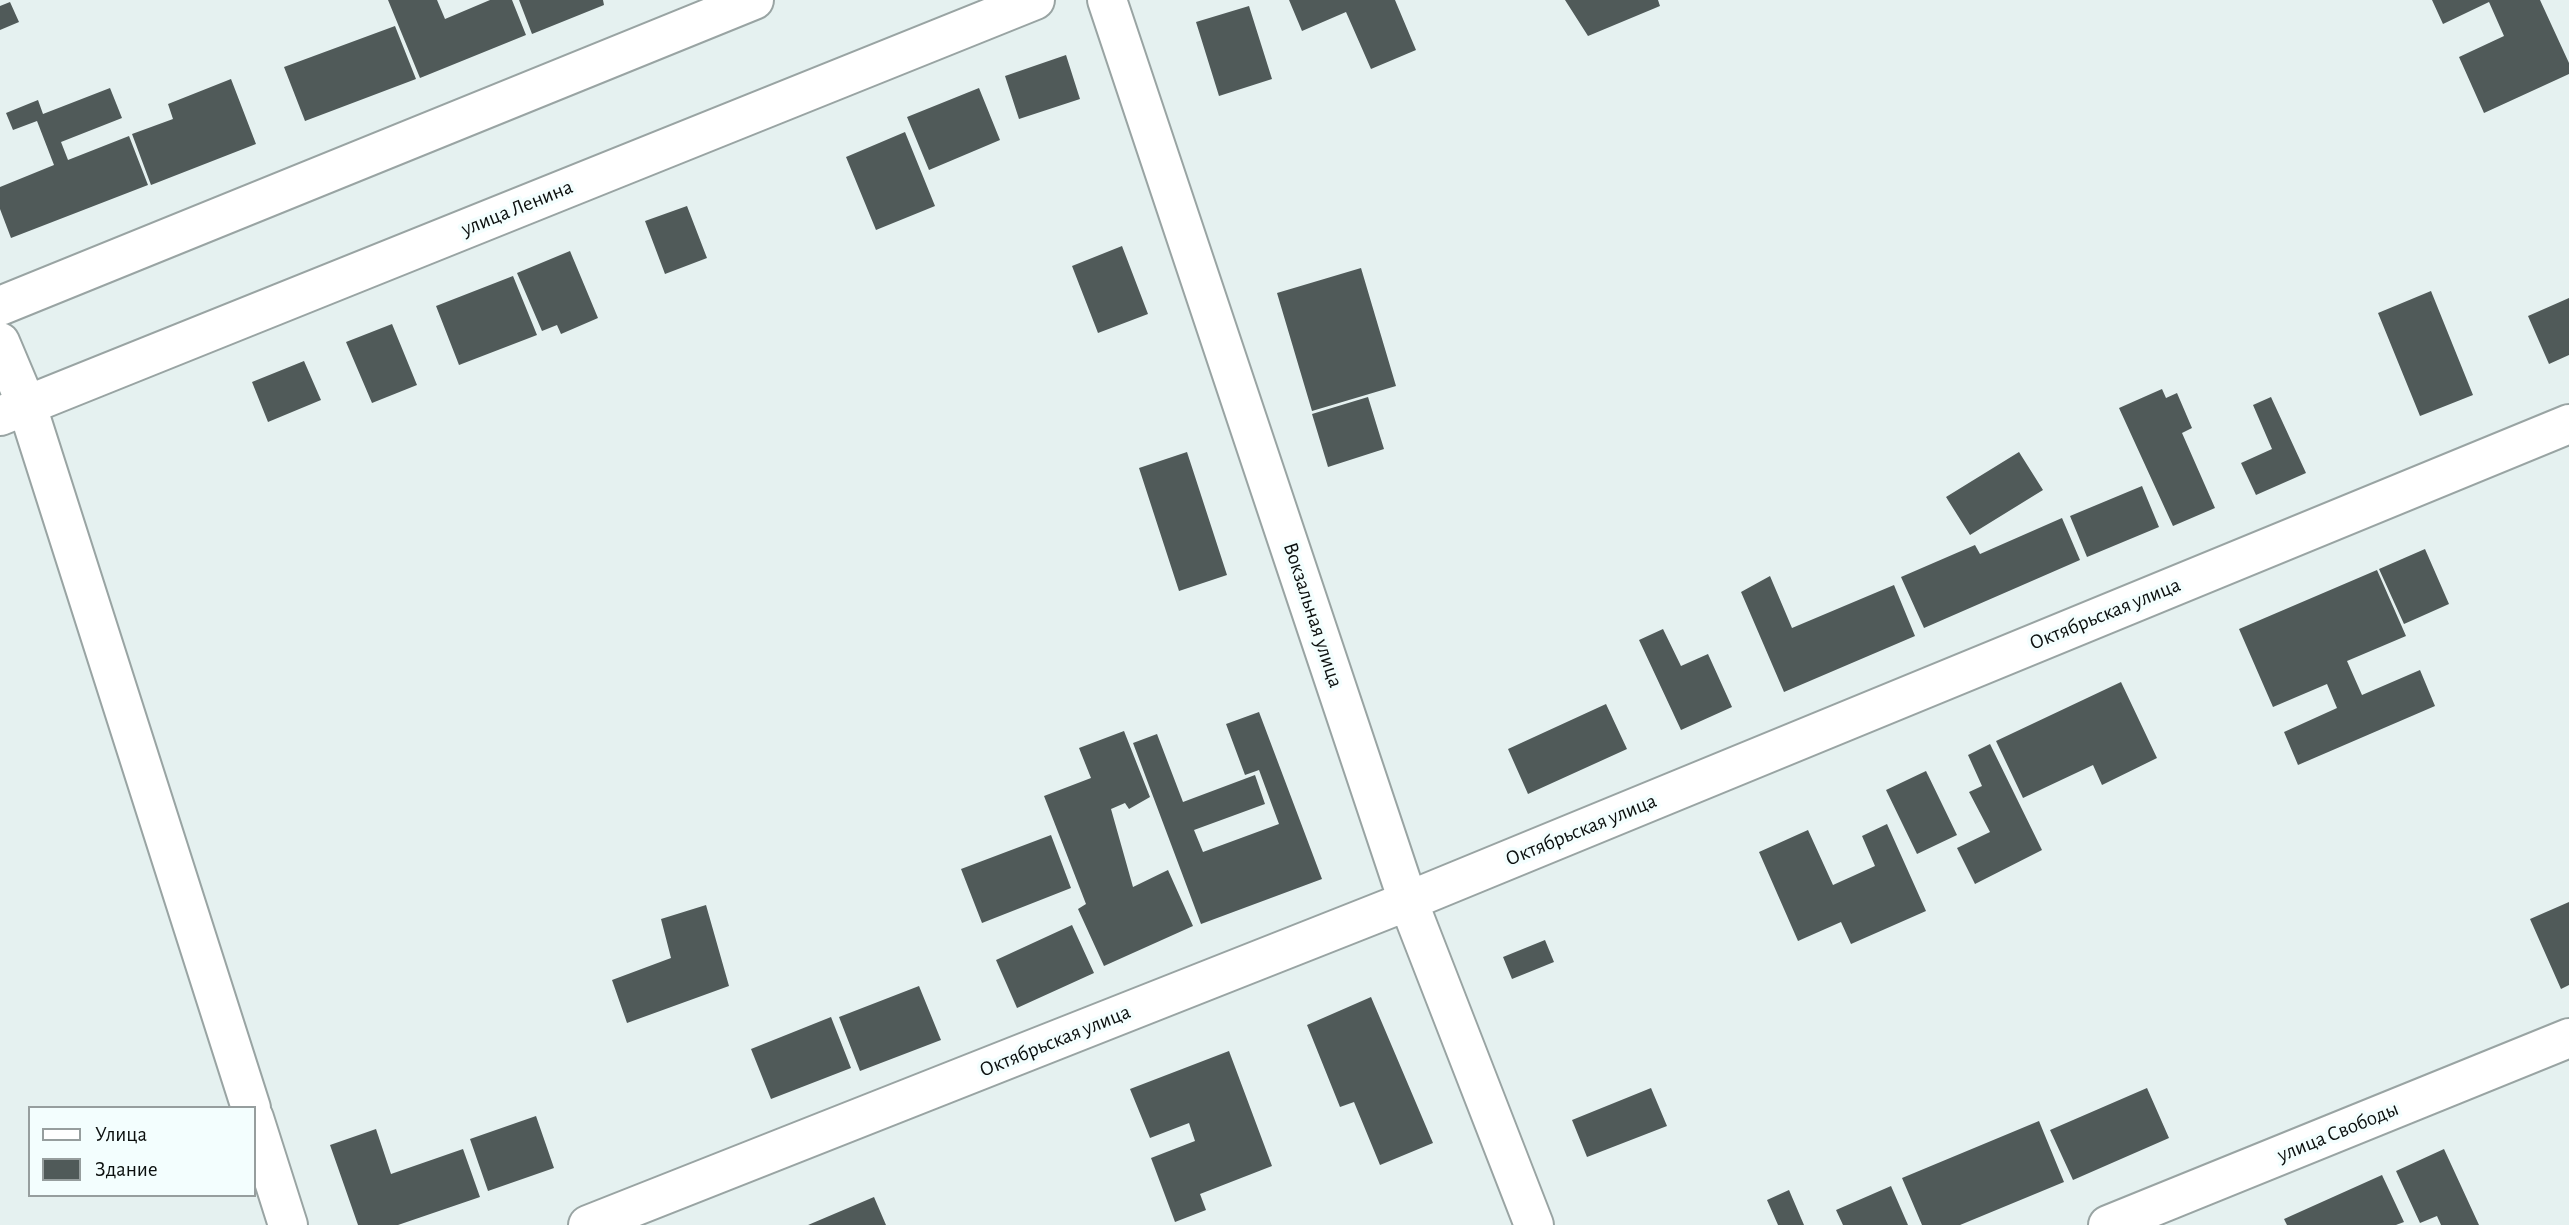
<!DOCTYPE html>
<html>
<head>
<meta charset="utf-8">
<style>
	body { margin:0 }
	#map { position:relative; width:2569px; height:1225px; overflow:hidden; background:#e5f1f0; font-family:"Alegreya Sans",sans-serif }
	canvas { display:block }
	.legend { position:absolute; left:28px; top:1106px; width:228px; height:91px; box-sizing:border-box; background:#f3fefe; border:2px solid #969e9e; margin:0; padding:9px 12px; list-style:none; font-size:21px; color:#0b0f0e }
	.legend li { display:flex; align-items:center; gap:14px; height:35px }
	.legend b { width:35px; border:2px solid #969e9e }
</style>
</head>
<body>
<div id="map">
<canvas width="2569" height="1225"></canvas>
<ul class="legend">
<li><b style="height:9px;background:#fff"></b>Улица</li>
<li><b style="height:19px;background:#505a59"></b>Здание</li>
</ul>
</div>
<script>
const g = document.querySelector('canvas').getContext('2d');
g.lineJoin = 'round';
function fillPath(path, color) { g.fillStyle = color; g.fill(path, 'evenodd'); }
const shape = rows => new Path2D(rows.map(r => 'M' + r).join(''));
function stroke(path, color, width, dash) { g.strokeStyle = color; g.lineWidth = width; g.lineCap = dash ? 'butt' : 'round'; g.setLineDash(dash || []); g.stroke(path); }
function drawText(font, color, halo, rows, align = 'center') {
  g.font = font + ' "Alegreya Sans",sans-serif'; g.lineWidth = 7; g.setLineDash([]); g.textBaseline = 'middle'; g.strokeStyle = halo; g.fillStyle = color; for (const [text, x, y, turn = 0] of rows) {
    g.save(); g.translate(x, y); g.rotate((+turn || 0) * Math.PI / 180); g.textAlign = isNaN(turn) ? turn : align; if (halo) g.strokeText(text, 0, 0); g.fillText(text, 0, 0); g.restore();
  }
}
const building = shape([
	[388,0,437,0,445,19,490,0,512,0,526,35,420,78],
	[519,0,603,0,604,5,532,34],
	[1289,0,1395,0,1416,50,1371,69,1346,12,1302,31],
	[1565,0,1658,0,1660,6,1588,36],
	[2432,0,2540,0,2569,63,2569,74,2484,113,2459,57,2504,36,2489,2,2443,24],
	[10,2,19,22,0,30,0,6],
	[1249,6,1272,79,1219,96,1196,22],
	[395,26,416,79,305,121,284,67],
	[1066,55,1080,99,1019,119,1005,76],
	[231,79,256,144,151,185,132,134,173,119,168,104],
	[110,88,122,118,61,142,68,160,129,136,148,185,11,238,0,209,0,187,54,165,37,121,13,130,6,113,38,100,43,114],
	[979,88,1000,140,929,170,907,117],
	[905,132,935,206,876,230,846,157],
	[687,206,707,258,665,274,645,221],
	[1122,246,1148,314,1098,333,1072,266],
	[570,251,598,318,561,334,557,325,542,331,517,273],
	[1361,268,1396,386,1312,411,1277,293],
	[513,276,537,335,459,365,436,306],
	[2431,291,2473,395,2420,416,2378,313],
	[2569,298,2569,355,2549,364,2528,316],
	[392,324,417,385,372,403,346,342],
	[304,361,321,400,268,422,252,382],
	[2162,389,2166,398,2177,393,2192,428,2182,433,2215,508,2173,526,2119,408],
	[1368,397,1384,449,1328,467,1312,414],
	[2271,397,2306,473,2256,495,2241,463,2272,449,2253,405],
	[1187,452,1227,575,1179,591,1139,468],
	[2019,452,2043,490,1970,535,1946,497],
	[2142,486,2159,527,2087,557,2070,516],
	[2062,518,2080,560,1924,628,1901,577,1975,545,1980,554],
	[2425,549,2449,604,2404,624,2379,569],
	[2377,570,2406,636,2347,661,2362,695,2420,670,2435,706,2298,765,2284,732,2337,708,2327,684,2273,707,2239,629],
	[1770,576,1792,628,1894,585,1915,636,1784,692,1741,592],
	[1663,629,1681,666,1708,654,1732,707,1681,730,1639,640],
	[2121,682,2157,758,2102,785,2093,765,2023,798,1996,741],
	[1606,704,1627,749,1528,794,1508,749],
	[1259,712,1322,879,1201,924,1133,743,1157,734,1183,802,1255,775,1265,804,1194,830,1203,852,1279,824,1259,770,1245,775,1226,724],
	[1124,731,1150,797,1129,809,1125,803,1111,809,1133,887,1168,870,1193,926,1104,966,1078,909,1086,904,1044,796,1091,778,1079,748],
	[1990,744,2042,850,1975,884,1957,848,1990,832,1969,792,1982,786,1968,755],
	[1926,771,1957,835,1917,854,1886,790],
	[1887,824,1926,911,1851,944,1841,922,1798,941,1759,852,1808,830,1833,885,1875,866,1862,836],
	[1051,835,1071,888,982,923,961,869],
	[2569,902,2569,985,2561,989,2530,919],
	[706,905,729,986,627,1023,612,980,671,958,661,919],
	[1072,925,1094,973,1017,1008,996,960],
	[1545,940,1554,962,1512,979,1503,957],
	[919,986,941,1040,860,1071,839,1017],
	[1371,997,1433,1143,1380,1165,1354,1102,1340,1107,1307,1025],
	[831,1017,851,1068,771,1099,751,1049],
	[1229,1051,1272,1166,1200,1194,1206,1210,1175,1222,1151,1158,1195,1141,1189,1123,1150,1138,1130,1089],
	[1651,1088,1667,1126,1587,1157,1572,1120],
	[2147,1088,2169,1138,2073,1180,2050,1130],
	[536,1116,554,1168,488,1191,470,1139],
	[2039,1121,2064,1182,1960,1225,1922,1225,1902,1178],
	[376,1129,391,1174,463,1149,480,1197,398,1225,358,1225,330,1145],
	[2444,1149,2479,1225,2441,1225,2437,1216,2420,1223,2396,1171],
	[2382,1175,2404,1222,2396,1225,2287,1225,2284,1219],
	[1891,1186,1908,1225,1843,1225,1836,1210],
	[1789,1190,1804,1225,1778,1225,1767,1200],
	[874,1197,886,1225,808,1225]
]);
const minor = shape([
	[1107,0,1408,901,1534,1225],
	[0,342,27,406,251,1108],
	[254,1118,288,1225],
	[588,1225,1408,901,2569,424],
	[2108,1225,2569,1038]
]);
const tertiary = shape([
	[0,306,754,0],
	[0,416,1035,0]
]);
const streetNames = [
	["улица Ленина",517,208,-22],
	["Октябрьская улица",2105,614,-22],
	["Вокзальная улица",1313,615,72],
	["Октябрьская улица",1581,830,-22],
	["Октябрьская улица",1055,1041,-22],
	["улица Свободы",2338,1132,-22]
];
fillPath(building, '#505a59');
stroke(minor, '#99a4a3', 42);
stroke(tertiary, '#99a4a3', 42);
stroke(minor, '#fff', 38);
stroke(tertiary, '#fff', 38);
drawText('21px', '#0b0f0e', '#f3fefe', streetNames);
</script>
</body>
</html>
